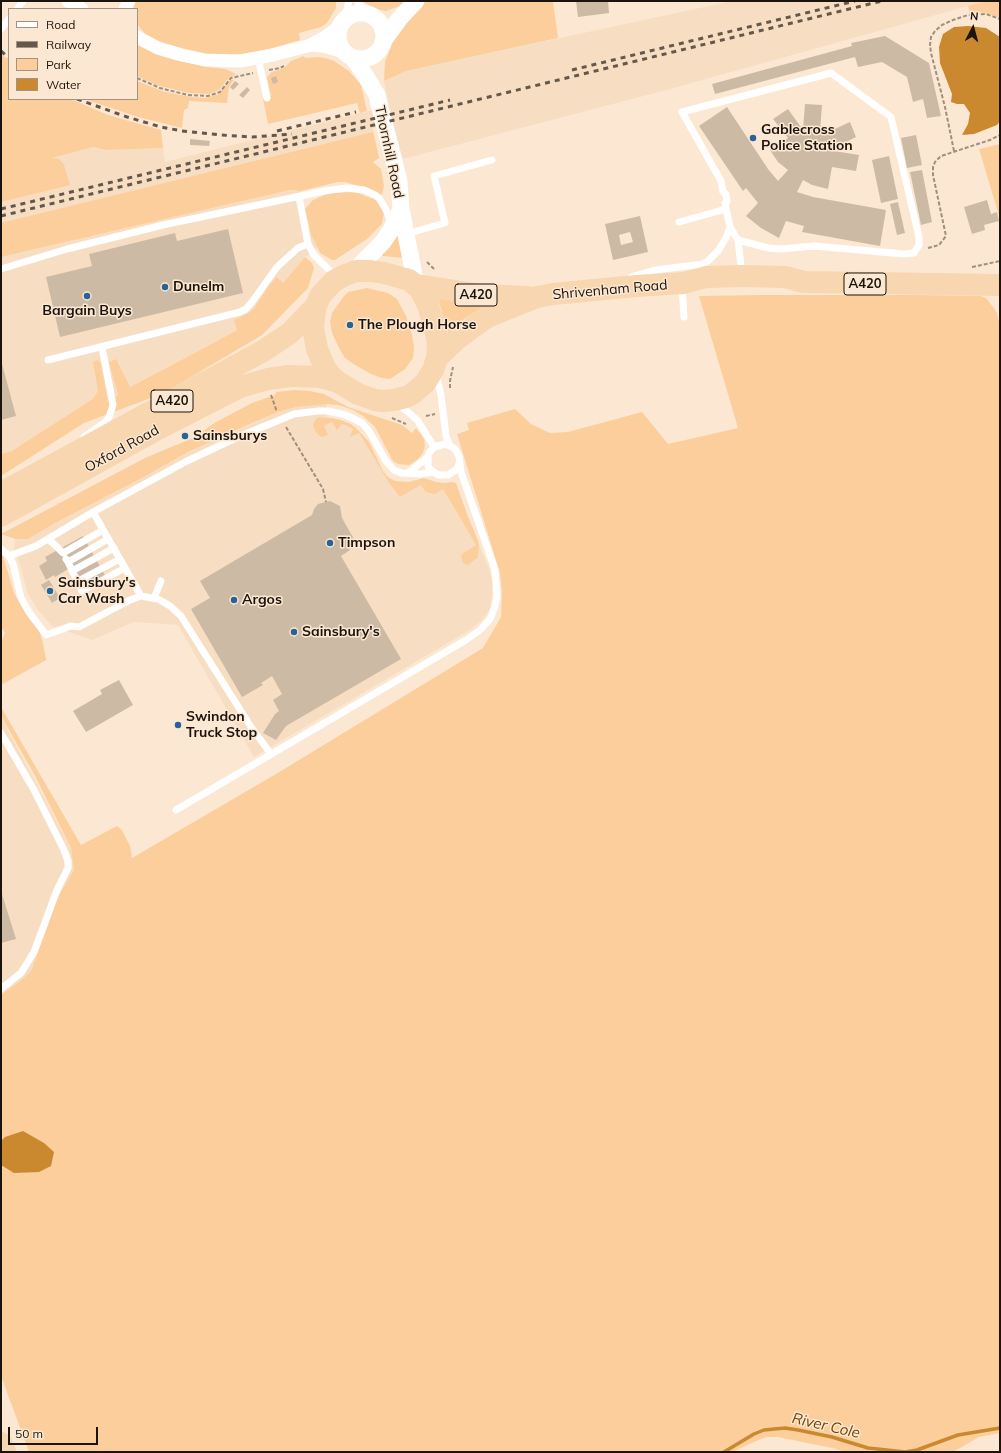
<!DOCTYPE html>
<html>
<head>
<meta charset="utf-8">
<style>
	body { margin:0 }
	#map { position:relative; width:1001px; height:1453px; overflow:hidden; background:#fce8d2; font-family:Mulish,sans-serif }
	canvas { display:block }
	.frame { position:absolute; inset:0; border:2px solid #1b140c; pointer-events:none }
	.legend { position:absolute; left:8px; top:8px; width:130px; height:92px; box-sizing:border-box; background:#fce8d2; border:1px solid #a29383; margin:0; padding:5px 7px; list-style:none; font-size:12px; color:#1b140c }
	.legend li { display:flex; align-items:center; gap:8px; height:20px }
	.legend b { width:20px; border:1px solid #a29383 }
	.north { position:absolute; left:953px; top:8px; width:40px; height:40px; -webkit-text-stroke:3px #fce8d2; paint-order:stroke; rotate:6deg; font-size:11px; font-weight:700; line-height:16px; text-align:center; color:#1b140c }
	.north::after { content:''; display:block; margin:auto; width:14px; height:18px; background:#1b140c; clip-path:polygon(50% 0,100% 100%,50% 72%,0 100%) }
	.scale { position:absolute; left:8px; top:1427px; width:90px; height:18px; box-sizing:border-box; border:2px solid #1b140c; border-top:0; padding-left:5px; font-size:12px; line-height:14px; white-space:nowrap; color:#1b140c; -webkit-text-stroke:3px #fce8d2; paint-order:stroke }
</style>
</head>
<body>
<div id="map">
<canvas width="1001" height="1453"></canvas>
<div class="frame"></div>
<ul class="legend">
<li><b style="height:5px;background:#fff"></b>Road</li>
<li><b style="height:5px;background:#63584b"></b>Railway</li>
<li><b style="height:11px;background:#fbce9b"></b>Park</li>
<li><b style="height:11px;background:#ca892f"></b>Water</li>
</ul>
<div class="north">N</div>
<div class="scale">50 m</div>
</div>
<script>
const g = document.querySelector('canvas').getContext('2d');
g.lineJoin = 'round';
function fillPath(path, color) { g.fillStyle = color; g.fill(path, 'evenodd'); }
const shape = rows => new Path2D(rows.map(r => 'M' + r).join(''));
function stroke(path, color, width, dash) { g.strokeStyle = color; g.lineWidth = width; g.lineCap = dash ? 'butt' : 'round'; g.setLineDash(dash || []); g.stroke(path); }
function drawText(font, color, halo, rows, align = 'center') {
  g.font = font + ' Mulish,sans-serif'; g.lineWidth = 3; g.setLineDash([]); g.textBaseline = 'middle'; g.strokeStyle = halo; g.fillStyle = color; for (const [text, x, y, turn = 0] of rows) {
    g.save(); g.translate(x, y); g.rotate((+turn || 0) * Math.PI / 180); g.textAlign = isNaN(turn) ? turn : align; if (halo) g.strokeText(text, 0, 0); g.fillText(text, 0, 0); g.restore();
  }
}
const built = shape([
	[732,1,986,1,674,88,403,159,393,123,373,128,379,158,367,165,1,255,1,202,9,200,50,158,93,147,106,150,163,148,165,162,389,106,384,81,406,71],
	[290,190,301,191,308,225,318,248,305,257,283,283,237,330,130,387,118,395,12,451,1,454,1,257],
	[315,404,327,404,327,417,319,417,342,424,359,433,389,483,400,497,421,485,443,489,476,545,479,544,489,569,493,584,492,594,490,609,482,620,470,630,254,757,178,625,134,622,92,640,52,626,37,609,27,592,21,568,14,549,15,539,28,539,57,522,142,478,188,452,278,412,296,407],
	[1,717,72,850,74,870,58,897,31,971,19,982,1,995]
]);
const green = shape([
	[135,1,336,1,336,8,327,23,321,27,299,33,300,40,258,52,237,55,210,55,185,51,162,43,146,35,137,24,137,9,133,9],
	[363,1,407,1,400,6,386,11,375,9],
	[426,1,553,1,558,38,406,71,384,81,385,62,394,38,412,15],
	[986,1,1000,1,1000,18,990,14,979,12,970,14,968,6],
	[137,45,158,55,175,60,208,67,225,69,236,74,227,80,219,90,209,94,189,93,156,85,137,76],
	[1,54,9,60,9,99,71,99,108,115,161,130,163,148,106,150,93,147,52,158,59,159,64,165,70,185,1,202],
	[304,56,305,58,318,57,326,58,334,61,349,71,361,85,367,111,360,113,357,103,268,124,263,99,271,96,267,77,272,72,284,68,291,61],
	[230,80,234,80,229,87,227,103,189,101,188,108,184,110,182,128,138,117,84,99,137,99,137,81,165,92,192,97,206,98,219,94],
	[373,132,379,158,373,162,381,169,384,186,382,194,376,197,372,196,359,186,345,182,338,182,301,191,290,190,1,257,1,223],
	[1000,144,1000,219,979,149],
	[355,192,376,200,384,212,382,224,367,239,335,260,332,260,320,253,311,234,305,209,313,200,329,193],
	[397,226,403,258,383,256,381,254],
	[305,257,312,263,314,268,308,288,262,335,164,393,84,423,1,476,1,454,12,451,93,399,98,391,93,362,97,360,100,362,108,401,118,395,109,362,116,359,130,387,202,349,237,330,234,320,247,314,254,309,270,284,277,277,283,283],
	[367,288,388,293,397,299,406,316,412,335,414,347,413,358,405,369,390,379,382,378,371,374,355,365,345,358,339,348,332,333,330,322,332,313,344,296,348,292],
	[437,295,492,301,464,319,448,333],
	[761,295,914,295,981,296,987,299,993,307,997,313,1000,326,1000,1433,979,1437,953,1452,846,1452,832,1448,778,1437,766,1437,749,1444,733,1452,29,1452,1,1376,1,995,19,982,31,971,58,897,74,870,71,848,34,774,1,716,1,707,81,845,117,826,122,830,130,846,132,858,276,774,483,648,501,617,502,592,500,573,457,434,469,430,467,423,515,409,531,424,550,433,568,432,642,412,668,444,738,428,699,296],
	[294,390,310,391,324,394,348,407,402,425,412,433,416,428,424,439,425,445,423,453,417,460,409,465,398,464,393,461,375,427,363,416,353,410,338,405,327,404,296,407,278,412,252,423,188,452,142,478,57,522,28,539,15,539,1,534,145,458,193,438,216,422,252,403,275,395,276,392],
	[319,417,332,418,341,420,351,424,358,430,369,442,383,471,388,477,395,481,409,482,424,478,436,482,445,483,452,482,456,483,467,514,477,538,479,544,478,557,468,565,463,563,461,557,462,554,476,545,443,489,435,494,426,492,421,485,400,497,389,483,359,433,350,437,353,429,342,424,337,430,332,422,324,426,328,435,323,437,320,436,317,434,313,426,315,420],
	[1,553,3,556,14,593,29,619,39,630,43,643,46,660,1,685,1,643,5,633,1,627]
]);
const water = shape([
	[968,26,986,28,1000,37,1000,121,997,125,974,134,962,135,968,124,970,113,964,104,957,104,951,102,952,94,940,63,939,47,943,34,954,27],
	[23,1131,44,1143,54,1152,51,1166,39,1172,14,1173,1,1165,1,1141,5,1137]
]);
const stream = shape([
	[724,1452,754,1434,764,1430,785,1428,798,1430,832,1437,868,1448,905,1452],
	[905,1452,917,1450,958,1435,1000,1428]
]);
const building = shape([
	[576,1,608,1,609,13,578,17],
	[885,36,929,63,941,116,927,118,923,99,913,102,907,77,882,62,858,67,855,57,715,94,712,84,852,46,851,43],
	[276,76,278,82,273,84,271,78],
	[235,81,239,84,233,90,230,87],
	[247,87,250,90,243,98,239,95],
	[805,104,822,105,820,132,824,134,850,122,856,137,834,148,834,151,859,155,856,171,832,167,828,189,812,185,803,180,797,192,813,197,886,210,880,246,802,232,804,226,786,221,779,238,761,228,746,216,758,203,746,188,743,191,699,126,727,107,768,169,778,181,788,170,778,162,770,150,788,138,773,119,788,109,803,130],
	[916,135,922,165,907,168,901,138],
	[190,139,210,141,209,146,190,145],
	[889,156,898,199,881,203,872,160],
	[922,170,932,222,921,225,910,172],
	[987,200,991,214,997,212,999,221,984,225,985,230,972,234,964,207],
	[898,202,905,233,897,235,890,204],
	[640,216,648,252,613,260,605,224],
	[630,232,633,242,621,245,619,235],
	[228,229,243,293,60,337,46,277,92,266,89,254,175,233,177,241],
	[1,360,16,416,1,420],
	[330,501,340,506,342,518,355,541,347,545,350,550,341,556,401,659,286,726,276,740,263,733,275,714,279,711,273,700,282,694,272,676,261,683,263,685,242,697,191,609,210,598,200,581,312,515,314,509,318,504],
	[83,536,107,579,83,592,68,569,55,577,54,575,46,580,39,566,47,561,45,557],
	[49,580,60,598,52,603,41,585],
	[119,680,133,705,86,732,73,711,102,694,100,690],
	[1,891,16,939,1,943]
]);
const path = shape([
	[269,70,280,68,284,66],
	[137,78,160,88,188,95,208,96,220,92,231,78,253,73],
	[954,151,945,107,931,53,930,45,931,37,935,31,942,25,953,20,968,15,986,14,1000,19],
	[928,248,939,245,946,236,933,175,933,167,935,162,941,156,990,140,1000,135],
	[427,262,435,270],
	[972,267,1000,261],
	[450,388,450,381,453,367],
	[271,395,277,412],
	[426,416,435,414],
	[392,418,406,424],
	[286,427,323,489,326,502]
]);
const service = shape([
	[357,1,367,14],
	[17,9,23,1],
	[344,20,349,1],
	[1,29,9,19],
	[258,58,267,98],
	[299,197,308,244,314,255,336,277],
	[679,222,726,209],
	[406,234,445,223,434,176,492,160],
	[738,240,768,248,781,249,814,246,904,254,914,253,919,245,919,237,891,117,831,73,682,112,721,181,723,192,726,194,727,201,725,203,730,227,738,240,742,274],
	[1,269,67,249,163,225,324,191,347,188,364,190,375,195,379,198,385,208,392,223],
	[631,277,655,270,703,264,708,261,718,251,726,238,730,227],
	[682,285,684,317],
	[48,360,240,312,246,309,252,302,277,267,298,248,308,244],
	[436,374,441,395,446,436,450,446],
	[397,404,408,412,418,421,434,447],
	[84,437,106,422,109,417,113,405,102,347],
	[409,472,428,457],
	[93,512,141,596],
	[46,540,49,540,55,545,63,553,103,530],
	[1,549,9,556,13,564,21,598,29,612,46,635,71,626,79,627,130,600,141,596,158,599,170,606,181,616,251,727,271,754],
	[9,556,36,546,93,512,187,461,238,437,294,414,318,411,328,411,346,415,362,423,369,431,386,461,394,470,401,473,420,474,433,472],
	[66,559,68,562,108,539],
	[68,562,82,591,125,568],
	[72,571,114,548],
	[78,581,120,559],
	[154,598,161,581],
	[1,733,34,790,64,850,68,861,68,868,57,890,34,952,21,973,1,989],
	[176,810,466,640,480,630,490,619,494,609,497,598,495,570,461,472,459,456,455,449,450,446,445,444,434,447,429,453,428,457,428,466,430,469,438,475,448,475,457,469,459,464]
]);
const minor = shape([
	[68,1,82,9],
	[125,9,129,1],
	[137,37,158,48,182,55,205,60,240,61,273,55,311,45,325,37,340,26],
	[311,45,323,46,344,52]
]);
const tertiary = shape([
	'338 36a23 23 0 1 1 46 0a23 23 0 1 1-46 0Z',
	[384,40,400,18,416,1],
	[353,58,365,75,377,95,378,100,399,181,401,209,416,285],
	[353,272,383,242,391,230,401,209]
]);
const trunk = shape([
	[356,271,371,271,384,273,409,280,420,289,428,305,437,337,438,345,437,358,433,370,425,383,412,394,406,397,394,400,382,401,375,400,358,394,338,382,330,375,324,366,317,349,313,328,315,309,320,296,334,281,345,275,356,271],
	[417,285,481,295,527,297],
	[437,358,458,338,487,317,537,297,553,294,636,286,684,283,706,277,742,276,785,277,804,282,1000,285],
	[1,493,263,351,290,333,316,306],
	[1,516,158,429,240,387,268,379,289,376,320,377,338,382],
	[1,1443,5,1452]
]);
const rail = shape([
	[1,51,9,58],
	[572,70,855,1],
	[77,99,127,117,161,127,182,131,221,135,252,137,292,134],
	[277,131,356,112],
	[1,209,450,100],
	[1,216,882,1]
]);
const markers = [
	[753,138,4,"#276299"],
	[165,287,4,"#276299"],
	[87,296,4,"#276299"],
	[350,325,4,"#276299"],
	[185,436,4,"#276299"],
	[330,543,4,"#276299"],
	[50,591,4,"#276299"],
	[234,600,4,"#276299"],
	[294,632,4,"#276299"],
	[178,725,4,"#276299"]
];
const shields = [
	[865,284,42],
	[476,295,42],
	[172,401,42]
];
const shieldNames = [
	["A420",865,284],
	["A420",476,295],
	["A420",172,401]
];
const poiNames = [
	["Gablecross",761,130],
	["Police Station",761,146],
	["Dunelm",173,287],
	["Bargain Buys",87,311,"center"],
	["The Plough Horse",358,325],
	["Sainsburys",193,436],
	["Timpson",338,543],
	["Sainsbury's",58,583],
	["Car Wash",58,599],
	["Argos",242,600],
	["Sainsbury's",302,632],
	["Swindon",186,717],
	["Truck Stop",186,733]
];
const streetNames = [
	["Thornhill Road",389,152,78],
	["Shrivenham Road",610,290,-5],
	["Oxford Road",122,449,-29]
];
const waterNames = [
	["River Cole",826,1426,13]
];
fillPath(built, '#f7dec2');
fillPath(green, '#fbce9b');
fillPath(water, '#ca892f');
stroke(stream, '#ca892f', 3.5);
fillPath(building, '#cdbaa5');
stroke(path, '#9e907f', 2, [4, 2]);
stroke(service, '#fff', 7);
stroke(minor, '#fff', 13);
stroke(tertiary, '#fff', 17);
stroke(trunk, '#f8d6b0', 22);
stroke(rail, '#63584b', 3, [5, 5]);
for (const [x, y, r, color] of markers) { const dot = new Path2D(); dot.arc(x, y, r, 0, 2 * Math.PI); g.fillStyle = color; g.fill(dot); stroke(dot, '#fce8d2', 1.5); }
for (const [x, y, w] of shields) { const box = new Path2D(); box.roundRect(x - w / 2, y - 11, w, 22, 3); g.fillStyle = '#fce8d2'; g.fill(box); stroke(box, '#1b140c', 1); }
drawText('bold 13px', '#1b140c', null, shieldNames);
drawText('bold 14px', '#1b140c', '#fce8d2', poiNames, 'left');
drawText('14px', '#1b140c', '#fce8d2', streetNames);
drawText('italic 15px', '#734700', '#fce8d2', waterNames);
</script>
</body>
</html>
